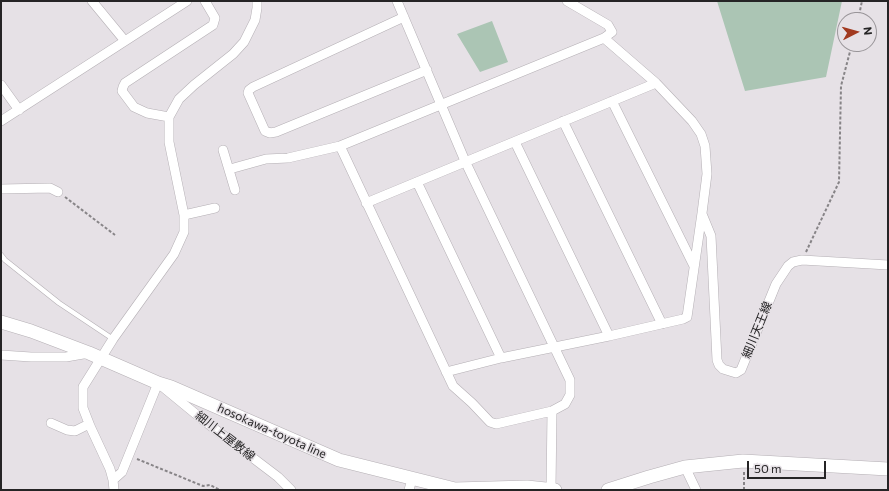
<!DOCTYPE html>
<html>
<head>
<meta charset="utf-8">
<style>
	body { margin:0 }
	#map { position:relative; width:889px; height:491px; overflow:hidden; background:#e6e1e6; font-family:Commissioner,sans-serif }
	canvas { display:block }
	.frame { position:absolute; inset:0; border:2px solid #252425; pointer-events:none }
	.north { position:absolute; left:837px; top:12px; width:40px; height:40px; box-sizing:border-box; background:#e6e1e6; border:1px solid #999599; border-radius:50%; rotate:84deg; font-size:11px; font-weight:700; line-height:16px; text-align:center; color:#252425 }
	.north::after { content:''; display:block; margin:auto; width:14px; height:18px; background:#a1391f; clip-path:polygon(50% 0,100% 100%,50% 72%,0 100%) }
	.scale { position:absolute; left:747px; top:461px; width:79px; height:18px; box-sizing:border-box; border:2px solid #252425; border-top:0; padding-left:5px; font-size:12px; line-height:14px; white-space:nowrap; color:#252425; -webkit-text-stroke:3px #e6e1e6; paint-order:stroke }
</style>
</head>
<body>
<div id="map">
<canvas width="889" height="491"></canvas>
<div class="frame"></div>
<div class="north">N</div>
<div class="scale">50 m</div>
</div>
<script>
const g = document.querySelector('canvas').getContext('2d');
g.lineJoin = 'round';
function fillPath(path, color) { g.fillStyle = color; g.fill(path, 'evenodd'); }
const shape = rows => new Path2D(rows.map(r => 'M' + r).join(''));
function stroke(path, color, width, dash) { g.strokeStyle = color; g.lineWidth = width; g.lineCap = dash ? 'butt' : 'round'; g.setLineDash(dash || []); g.stroke(path); }
function drawText(font, color, halo, rows, align = 'center') {
  g.font = font + ' Commissioner,"Noto Sans JP",sans-serif'; g.lineWidth = 3; g.setLineDash([]); g.textBaseline = 'middle'; g.strokeStyle = halo; g.fillStyle = color; for (const [text, x, y, turn = 0] of rows) {
    g.save(); g.translate(x, y); g.rotate((+turn || 0) * Math.PI / 180); g.textAlign = isNaN(turn) ? turn : align; if (halo) g.strokeText(text, 0, 0); g.fillText(text, 0, 0); g.restore();
  }
}
const green = shape([
	[717,1,842,1,826,77,745,91],
	[492,21,508,62,480,72,457,34]
]);
const path = shape([
	[858,20,862,1],
	[65,197,115,235],
	[806,252,839,182,841,86,852,44],
	[137,459,203,486,210,485,220,490],
	[744,472,744,490]
]);
const lane = shape([
	[1,255,5,260,59,303,113,339]
]);
const street = shape([
	[92,1,125,41],
	[404,17,253,87,249,90,248,93,265,131,270,133,276,132,427,70],
	[1,85,19,110],
	[612,101,694,266],
	[169,117,147,113,134,107,122,91,123,87,125,83,213,25,215,18,205,1],
	[1,121,187,1],
	[563,121,662,324],
	[515,142,609,336],
	[340,146,453,386,472,403,490,422,496,424,552,411,565,404,570,395,570,380,465,161,397,1],
	[223,150,235,190],
	[230,169,266,159,288,158,340,146,604,38,612,32,608,25,567,1],
	[417,182,501,358],
	[1,189,50,188,58,192],
	[366,203,656,83],
	[702,214,711,236,717,360,719,365,723,369,736,373,741,370,776,284,788,266,793,262,802,260,888,265],
	[184,215,215,208],
	[1,355,31,357,66,357,89,353],
	[446,372,501,358,609,336,683,319,687,317,702,213,707,174,705,146,701,134,692,121,656,83,604,38],
	[51,423,67,430,75,431,89,424],
	[685,467,696,490],
	[113,480,122,472,158,383,203,420,278,477,291,490],
	[551,489,552,411],
	[114,490,113,480,110,469,90,426,83,408,83,387,113,339,174,254,184,232,184,215,169,142,169,117,179,99,194,85,233,54,244,42,255,20,257,8,257,1],
	[409,490,412,479]
]);
const secondary = shape([
	[1,322,31,331,89,353,158,383,171,387,339,460,455,489,527,487,555,490],
	[608,490,649,477,685,467,743,461,888,469]
]);
const streetNames = [
	["細川天王線",757,330,-68],
	["hosokawa-toyota line",272,431,24],
	["細川上屋敷線",225,436,38]
];
fillPath(green, '#abc5b4');
stroke(lane, '#b4afb4', 5.5);
stroke(street, '#b4afb4', 10);
stroke(secondary, '#b4afb4', 14);
stroke(path, '#878487', 2, [3, 2]);
stroke(lane, '#fff', 4.5);
stroke(street, '#fff', 9);
stroke(secondary, '#fff', 13);
drawText('12px', '#252425', '#e6e1e6', streetNames);
</script>
</body>
</html>
